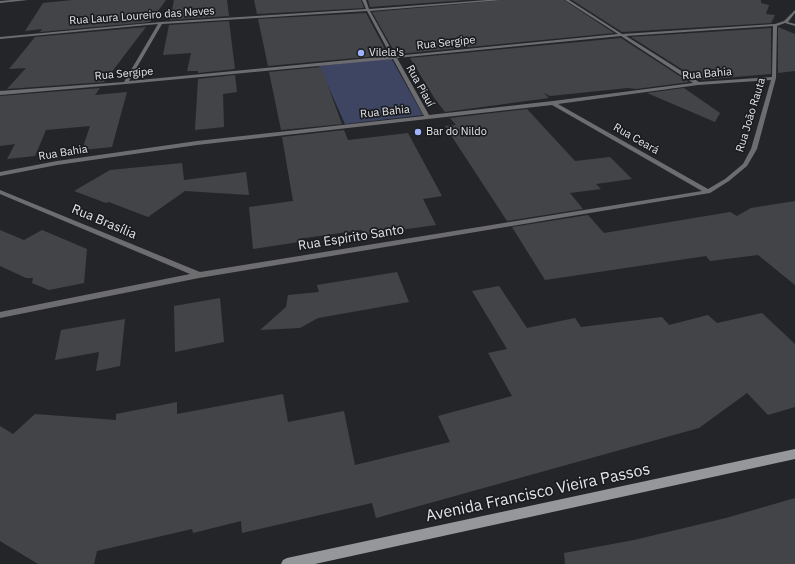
<!DOCTYPE html>
<html>
<head>
<meta charset="utf-8">
<style>
	body { margin:0 }
	canvas { display:block; background:#242529 }
</style>
</head>
<body>
<canvas width="795" height="564"></canvas>
<script>
const g = document.querySelector('canvas').getContext('2d');
g.lineJoin = 'round';
function fillPath(path, color) { g.fillStyle = color; g.fill(path, 'evenodd'); }
const shape = rows => new Path2D(rows.map(r => 'M' + r).join(''));
function stroke(path, color, width, dash) { g.strokeStyle = color; g.lineWidth = width; g.lineCap = dash ? 'butt' : 'round'; g.setLineDash(dash || []); g.stroke(path); }
function drawText(font, color, halo, rows, align = 'center') {
  g.font = font + ' "IBM Plex Sans",sans-serif'; g.lineWidth = 3.5; g.setLineDash([]); g.textBaseline = 'middle'; g.strokeStyle = halo; g.fillStyle = color; for (const [text, x, y, turn = 0] of rows) {
    g.save(); g.translate(x, y); g.rotate((+turn || 0) * Math.PI / 180); g.textAlign = isNaN(turn) ? turn : align; if (halo) g.strokeText(text, 0, 0); g.fillText(text, 0, 0); g.restore();
  }
}
const green = shape([
	[391,58,423,115,345,124,319,66]
]);
const building = shape([
	[73,0,166,0,150,22,40,32,42,29,25,31,43,3],
	[174,0,227,0,229,16,170,20],
	[254,0,361,0,364,8,257,14],
	[368,0,467,0,370,7],
	[504,0,564,0,614,33,398,54,394,51,372,12],
	[572,0,761,0,761,3,769,5,766,14,775,15,771,23,622,32],
	[366,13,388,55,268,66,258,19],
	[229,21,235,69,198,73,198,71,187,71,191,53,163,55,169,25],
	[146,27,104,82,7,89,26,68,9,69,35,37],
	[778,27,795,34,795,71,778,73],
	[771,28,771,74,699,80,631,37],
	[621,38,689,82,636,89,628,88,550,96,544,93,549,98,445,112,435,99,410,58],
	[321,67,342,124,281,130,269,72],
	[235,75,237,92,223,94,224,127,195,130,198,79],
	[100,88,95,95,127,92,112,147,82,150,90,126,46,130,35,156,7,159,15,144,0,146,0,96],
	[684,88,720,113,715,122,647,93],
	[527,109,575,161,610,157,632,179,596,184,601,189,570,193,583,209,507,221,445,126,456,125,450,118],
	[344,130,348,140,408,133,442,196,423,199,436,225,364,235,362,230,298,239,299,242,253,249,249,207,293,201,282,137],
	[182,163,184,180,246,172,249,195,185,191,148,217,109,202,106,203,74,191,110,170],
	[795,201,795,285,758,255,710,261,706,256,545,280,512,227,588,215,604,233,730,212,737,216,751,208],
	[0,230,24,240,42,230,87,249,84,283,49,290,32,283,33,278,26,278,0,266],
	[397,272,409,302,318,318,300,328,260,330,286,307,288,295,319,292,317,285],
	[499,286,527,328,575,318,581,327,662,317,669,325,708,315,717,323,762,313,795,344,795,407,768,415,747,393,699,428,376,518,372,503,242,533,241,521,193,533,192,529,97,551,94,564,38,564,0,541,0,426,13,434,35,414,116,420,116,414,177,402,177,414,283,394,288,422,344,411,355,465,450,442,438,416,512,396,488,353,507,349,472,291],
	[220,298,224,342,175,352,174,306],
	[125,319,120,366,96,371,99,352,55,360,61,330],
	[795,498,795,564,565,564,564,553,634,540,726,518]
]);
const minor = shape([
	[12,0,28,0,0,3,0,1,12,0],
	[362,0,366,0,369,9,487,0,503,0,370,11,395,56,618,34,565,0,569,0,622,34,775,24,784,21,795,10,795,13,788,22,795,24,795,26,785,23,777,26,776,78,757,149,747,166,729,181,710,193,199,278,0,318,0,312,190,274,0,194,0,190,200,272,702,191,552,105,197,145,57,165,0,176,0,172,57,161,197,141,424,116,393,59,126,84,0,95,0,91,124,82,158,24,0,39,0,37,161,22,366,9,362,0],
	[367,11,391,56,129,81,162,24,367,11],
	[773,26,772,77,699,82,626,36,773,26],
	[621,36,693,83,553,101,429,115,397,58,621,36],
	[771,80,751,149,743,164,725,179,708,189,558,104,698,85,771,80]
]);
const secondary = shape([
	[795,449,795,459,315,564,281,564,283,560,287,558,795,449]
]);
const markers = [
	[361,53,4,"#9fb3fd"],
	[418,132,4,"#9fb3fd"]
];
const farStreetnames = [
	["Rua Laura Loureiro das Neves",142,16,-4],
	["Rua Sergipe",446,43,-6],
	["Rua Sergipe",124,74,-5],
	["Rua Bahia",707,74,-5],
	["Rua Piauí",420,86,61],
	["Rua Bahia",385,112,-6],
	["Rua João Rauta",751,115,-73],
	["Rua Ceará",636,139,30],
	["Rua Bahia",63,153,-9]
];
const farPoinames = [
	["Vilela's",369,53],
	["Bar do Nildo",426,132]
];
const streetNames = [
	["Rua Brasília",104,222,23],
	["Rua Espírito Santo",351,238,-9]
];
const nearStreetnames = [
	["Avenida Francisco Vieira Passos",538,493,-12]
];
fillPath(green, '#3d4562');
fillPath(building, '#424448');
fillPath(minor, '#6d6d70');
fillPath(secondary, '#95979a');
for (const [x, y, r, color] of markers) { const dot = new Path2D(); dot.arc(x, y, r, 0, 2 * Math.PI); g.fillStyle = color; g.fill(dot); stroke(dot, '#1a1c1f', 1.5); }
drawText('11px', '#e5e6e9', '#1a1c1f', farStreetnames);
drawText('11px', '#e5e6e9', '#1a1c1f', farPoinames, 'left');
drawText('13px', '#e5e6e9', '#1a1c1f', streetNames);
drawText('16px', '#e5e6e9', '#1a1c1f', nearStreetnames);
</script>
</body>
</html>
